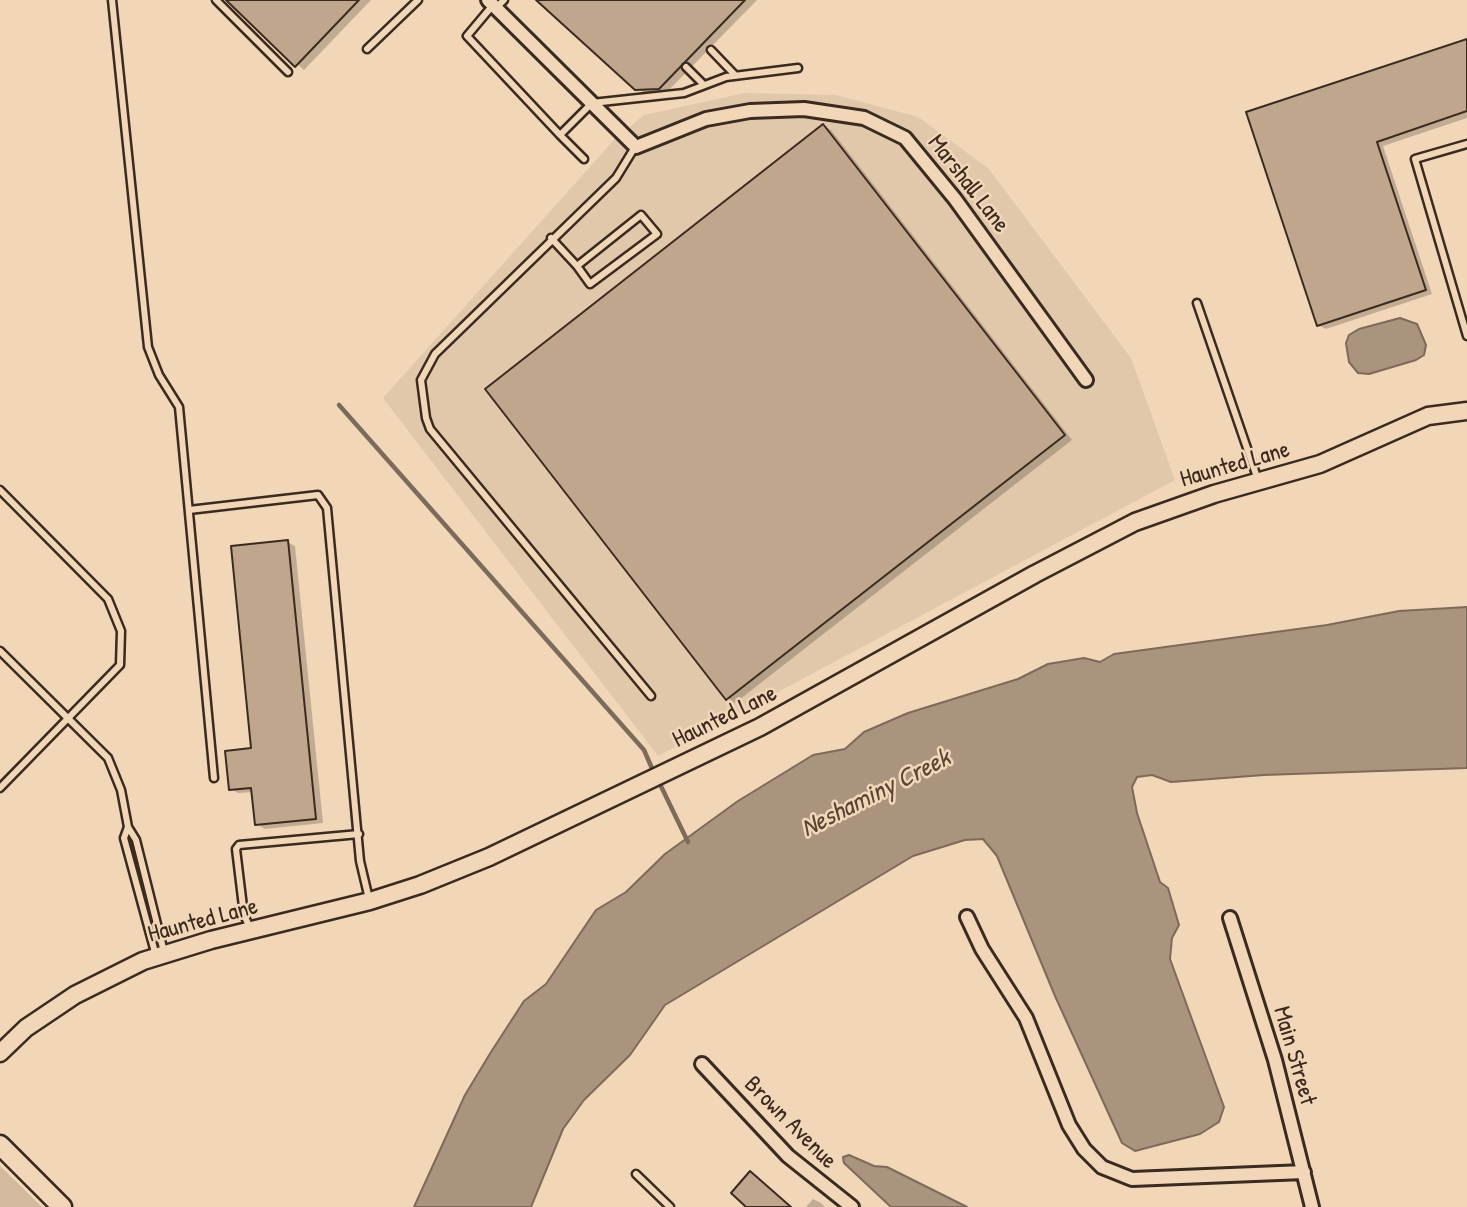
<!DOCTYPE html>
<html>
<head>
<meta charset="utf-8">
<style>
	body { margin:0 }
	canvas { display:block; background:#f1d6b8 }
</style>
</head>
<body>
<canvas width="1467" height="1207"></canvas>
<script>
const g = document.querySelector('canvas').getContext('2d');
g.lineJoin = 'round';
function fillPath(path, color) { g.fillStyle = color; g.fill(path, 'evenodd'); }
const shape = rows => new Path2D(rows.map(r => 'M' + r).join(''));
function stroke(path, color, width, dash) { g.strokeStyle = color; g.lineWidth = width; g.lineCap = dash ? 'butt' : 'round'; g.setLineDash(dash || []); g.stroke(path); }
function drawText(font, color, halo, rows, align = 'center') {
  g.font = font + ' "Patrick Hand",sans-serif'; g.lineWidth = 5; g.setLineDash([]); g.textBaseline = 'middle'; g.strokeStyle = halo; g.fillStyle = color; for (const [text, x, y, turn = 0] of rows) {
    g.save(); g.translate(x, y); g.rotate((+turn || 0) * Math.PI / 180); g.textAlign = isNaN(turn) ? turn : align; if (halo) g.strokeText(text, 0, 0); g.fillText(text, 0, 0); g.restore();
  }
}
const built = shape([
	[745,93,836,95,918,117,988,168,1131,358,1175,480,658,756,383,398,614,140,644,115]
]);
const green = shape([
	[0,1166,42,1207,0,1207]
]);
const water = shape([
	[1400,318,1417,324,1426,345,1424,355,1416,360,1369,374,1358,373,1349,362,1346,343,1349,335,1359,329,1400,318],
	[1467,607,1467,768,1264,775,1171,782,1152,775,1137,777,1132,787,1137,813,1160,882,1168,888,1179,925,1172,938,1170,959,1224,1107,1219,1122,1200,1134,1135,1151,1122,1143,1055,996,997,856,983,839,965,840,913,856,665,1005,630,1055,584,1100,563,1129,531,1207,414,1207,465,1095,491,1052,524,1001,546,984,596,910,626,892,665,854,738,801,813,755,845,749,864,732,908,713,1018,679,1048,664,1084,658,1100,662,1114,654,1327,625,1399,611,1467,607],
	[849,1155,874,1166,887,1167,967,1207,891,1207,844,1163,843,1157,849,1155]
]);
const shadow = shape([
	[228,0,371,0,304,70],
	[541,0,757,0,667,92,644,93],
	[1467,41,1467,118,1383,146,1432,294,1326,329,1318,325,1248,114],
	[824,126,831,130,1072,440,735,703,728,698],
	[287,542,295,546,323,823,265,829,257,824,253,792,238,793,231,789,253,750],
	[813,1199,821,1203,825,1207,806,1207]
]);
const stream = shape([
	[339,405,644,750,654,773],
	[658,780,688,842]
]);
const building = shape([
	[226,0,359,0,295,67,226,0],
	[536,0,745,0,659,89,635,90,536,0],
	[1467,39,1467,111,1377,142,1426,290,1317,326,1246,112,1467,39],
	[823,124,1065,435,726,700,485,389,823,124],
	[288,540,316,819,255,825,251,788,229,790,225,751,251,748,231,546,288,540],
	[750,1171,791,1207,746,1207,731,1193,750,1171]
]);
const service = shape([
	[112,0,148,347,159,375,179,407,214,778],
	[216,0,288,72],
	[493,5,467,36,560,135],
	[496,8,504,0],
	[367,49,418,0],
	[711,50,735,75],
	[686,67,704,85],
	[1467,144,1415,159,1467,336],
	[635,147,616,178,435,354,421,380,426,418,430,429,651,696],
	[584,159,560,135,592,103,684,93,726,77,798,68],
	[551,238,577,266,641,215,657,234,590,284,577,266],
	[1197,303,1258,480],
	[0,490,108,599,121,631,120,665,0,788],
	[189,510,318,495,327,508,360,861,369,899],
	[0,651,108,758,121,790,128,827,136,840,164,952],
	[128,827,124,838,156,956],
	[251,930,244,915,236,849,239,845,359,834],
	[636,1174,670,1207]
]);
const minor = shape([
	[488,0,636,147,706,119,750,111,804,109,864,118,905,138,955,199,1086,380],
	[967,917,982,949,1026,1018,1069,1125,1084,1149,1102,1167,1132,1179,1304,1172],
	[1230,918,1275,1060,1312,1207],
	[702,1064,788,1156,852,1207]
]);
const tertiary = shape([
	[0,1053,26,1028,75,995,143,961,211,940,370,901,420,885,489,857,760,727,1035,574,1135,522,1214,494,1320,464,1428,416,1467,411]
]);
const secondary = shape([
	[0,1145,62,1207]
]);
const streetNames = [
	["Marshall Lane",968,184,52],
	["Haunted Lane",1235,465,-16],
	["Haunted Lane",725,717,-26],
	["Haunted Lane",203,921,-15],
	["Main Street",1294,1056,74],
	["Brown Avenue",790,1123,45]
];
const waterNames = [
	["Neshaminy Creek",876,794,-27]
];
fillPath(built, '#e2c8ab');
fillPath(green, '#d3ba9f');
fillPath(water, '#ab947e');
stroke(water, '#7e6a58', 2);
fillPath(shadow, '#0003');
stroke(stream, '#7e6a58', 4.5);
fillPath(building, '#bfa68d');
stroke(building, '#3b2a1e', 2);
stroke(service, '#3b2a1e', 11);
stroke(minor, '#3b2a1e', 18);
stroke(tertiary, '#3b2a1e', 21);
stroke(secondary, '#3b2a1e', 23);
stroke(service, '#f1d6b8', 6);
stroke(minor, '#f1d6b8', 12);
stroke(tertiary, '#f1d6b8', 16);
stroke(secondary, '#f1d6b8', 18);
drawText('24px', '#3b2a1e', '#f1d6b8', streetNames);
drawText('italic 26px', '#574436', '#f1d6b8', waterNames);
</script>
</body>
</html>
